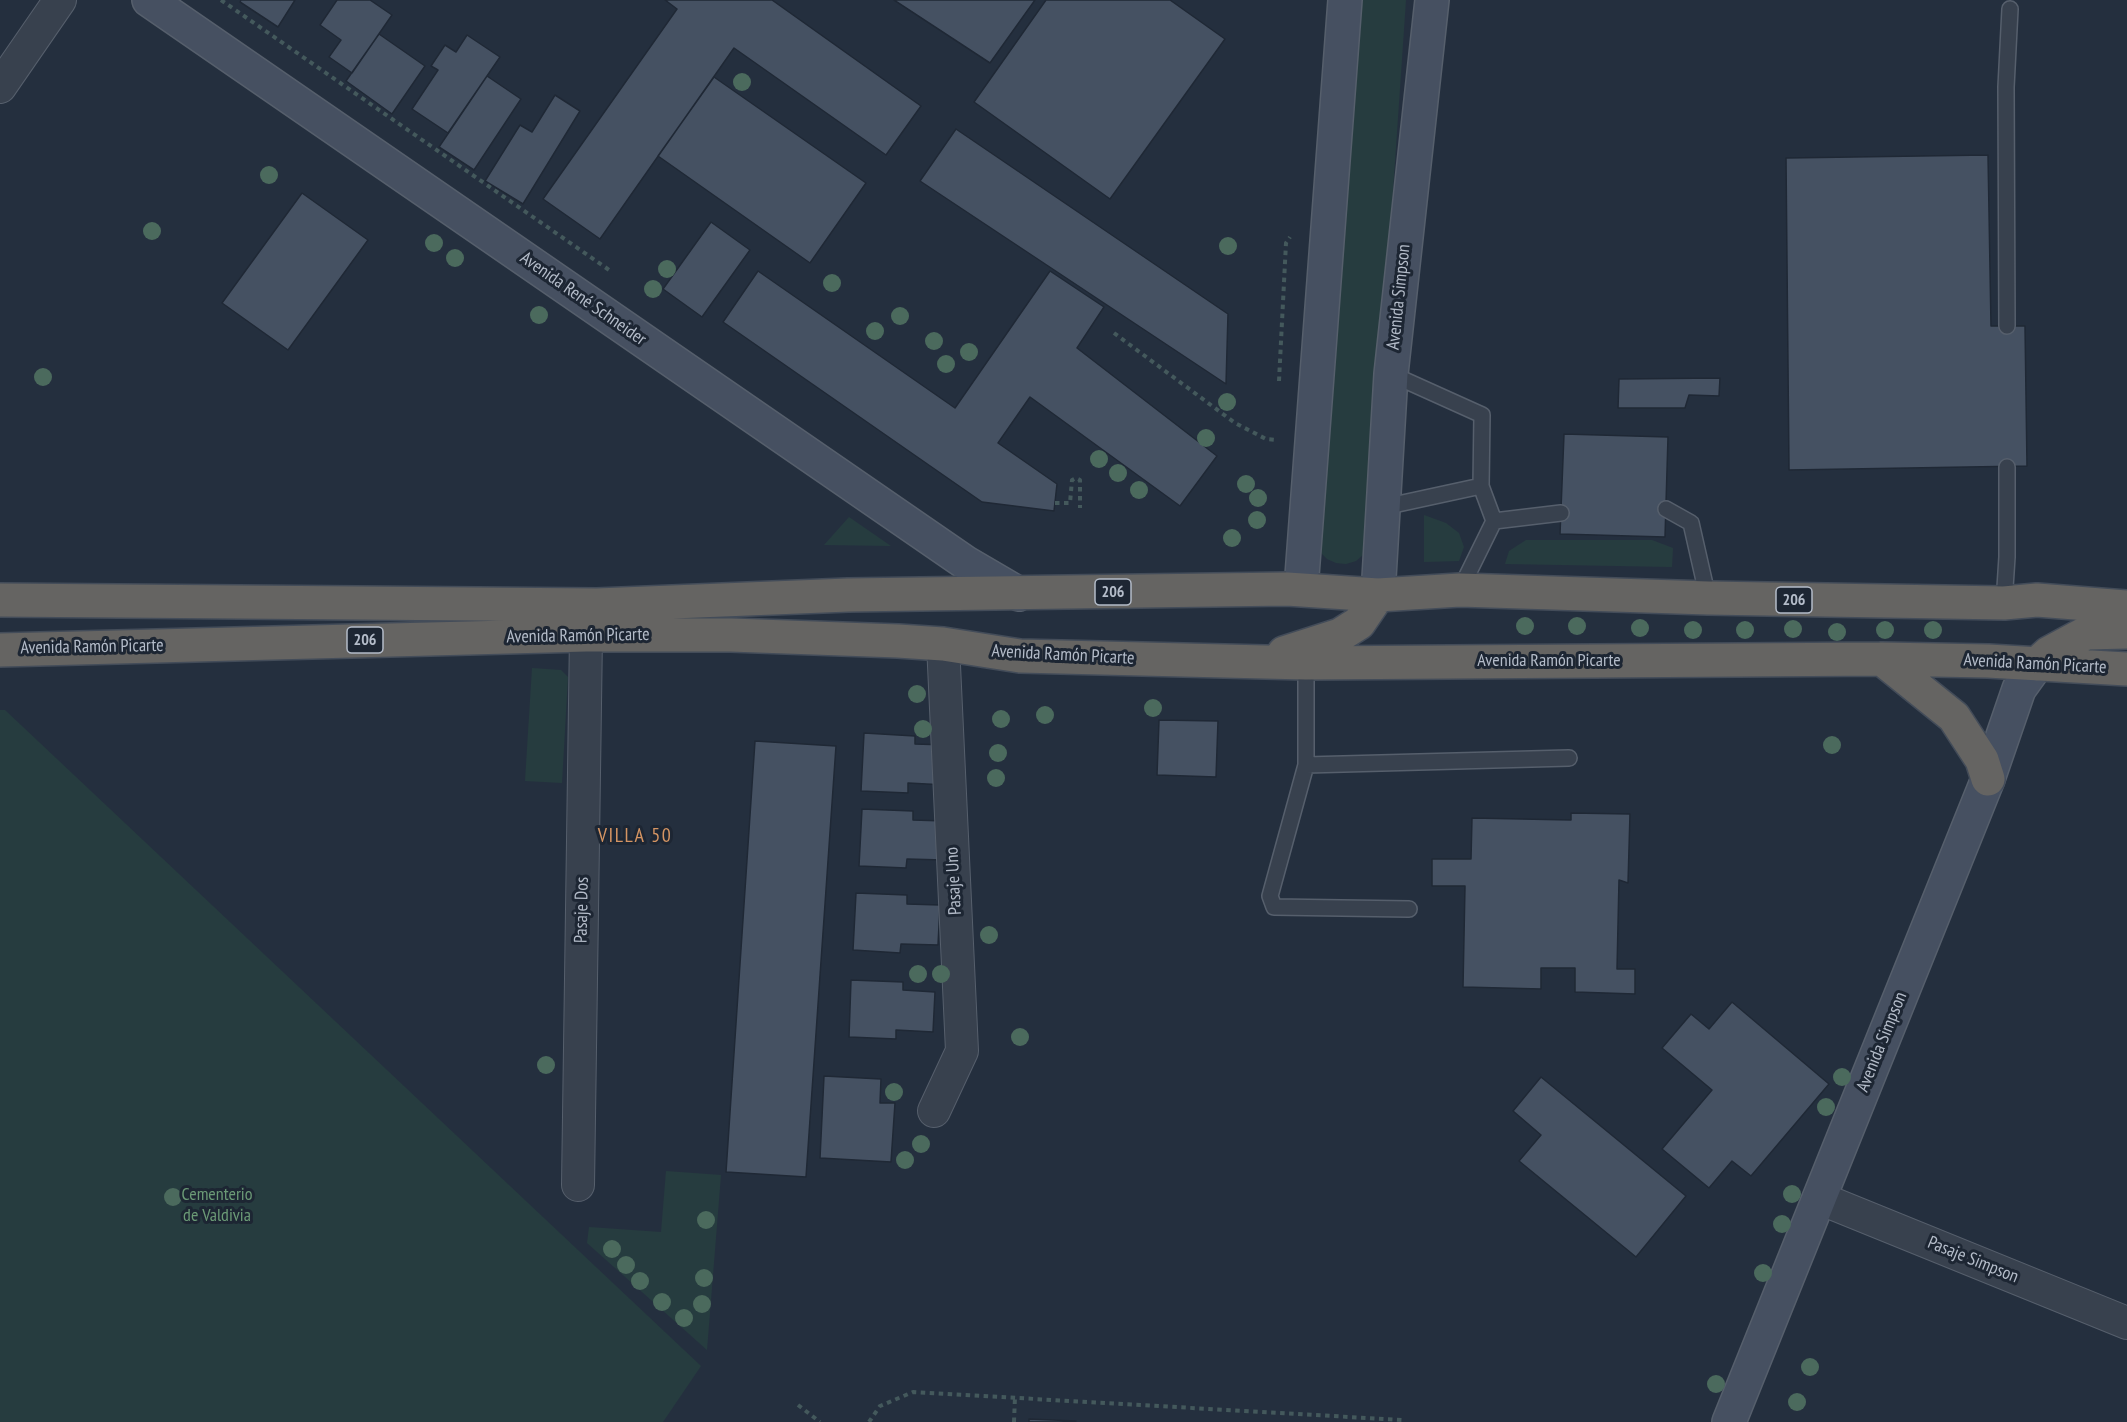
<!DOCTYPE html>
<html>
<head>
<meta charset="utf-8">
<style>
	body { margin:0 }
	canvas { display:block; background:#242f3e }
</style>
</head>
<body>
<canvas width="2127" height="1422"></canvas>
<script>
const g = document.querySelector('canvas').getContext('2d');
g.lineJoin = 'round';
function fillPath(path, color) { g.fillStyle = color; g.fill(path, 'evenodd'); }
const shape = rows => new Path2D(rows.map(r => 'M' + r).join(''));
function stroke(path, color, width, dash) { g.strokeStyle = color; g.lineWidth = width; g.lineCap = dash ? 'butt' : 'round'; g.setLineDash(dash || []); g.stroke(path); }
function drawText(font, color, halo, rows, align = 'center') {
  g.font = font + ' "PT Sans Narrow",sans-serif'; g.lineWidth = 6; g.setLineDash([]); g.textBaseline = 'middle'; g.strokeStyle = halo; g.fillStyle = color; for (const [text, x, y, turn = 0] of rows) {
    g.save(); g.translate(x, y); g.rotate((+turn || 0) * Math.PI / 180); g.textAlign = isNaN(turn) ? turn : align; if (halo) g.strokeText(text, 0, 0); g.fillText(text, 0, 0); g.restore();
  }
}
const green = shape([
	[1359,0,1406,0,1369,544,1364,554,1356,561,1346,564,1336,563,1327,559,1320,552],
	[1424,515,1446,523,1459,533,1464,547,1459,561,1424,562],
	[849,517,891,546,824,545],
	[1526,540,1652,540,1673,548,1672,567,1505,564,1509,551],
	[532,668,561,670,568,677,562,783,525,781],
	[0,710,5,710,701,1366,663,1422,0,1422],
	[666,1171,721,1175,707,1350,587,1243,589,1227,661,1232]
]);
const building = shape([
	[241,0,295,0,278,27,240,2,241,0],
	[337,0,370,0,392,15,352,73,329,57,341,40,320,25,337,0],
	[665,0,772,0,921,106,886,155,734,48,600,239,543,199,677,9,665,0],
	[894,0,1035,0,990,63,894,0],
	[1046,0,1170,0,1225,39,1110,199,974,102,1046,0],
	[379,34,425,66,392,114,346,81,379,34],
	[467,35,500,57,448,133,412,109,438,70,431,66,445,45,456,52,467,35],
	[487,76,521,99,474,170,439,147,487,76],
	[714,77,866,183,810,263,658,156,714,77],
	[555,95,580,111,523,204,485,181,520,125,532,132,555,95],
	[956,129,1228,314,1226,384,920,181,956,129],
	[1988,155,1991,326,2025,326,2027,466,1789,470,1786,158,1988,155],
	[302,193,368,240,288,350,222,303,302,193],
	[711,222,750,250,702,317,663,289,711,222],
	[758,271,955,408,1050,271,1104,307,1077,348,1217,456,1180,506,1030,397,998,443,1057,484,1054,511,982,502,723,322,758,271],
	[1720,378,1719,396,1689,395,1685,408,1618,408,1619,379,1720,378],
	[1564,434,1668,437,1665,537,1560,534,1564,434],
	[1159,720,1218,721,1216,777,1157,775,1159,720],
	[864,733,915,736,915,744,947,745,945,785,908,783,908,793,861,791,864,733],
	[755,741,836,746,806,1177,726,1172,755,741],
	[862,809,913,811,913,820,945,821,943,860,907,859,906,868,859,866,862,809],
	[1571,813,1630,814,1628,883,1619,880,1617,969,1635,969,1635,994,1575,992,1575,968,1541,968,1541,989,1463,987,1465,886,1432,886,1432,859,1471,859,1472,818,1571,820,1571,813],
	[856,893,907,895,907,904,940,905,938,945,901,944,900,953,853,950,856,893],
	[851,980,903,982,903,990,935,992,933,1032,896,1030,896,1039,849,1037,851,980],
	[1732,1002,1829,1084,1751,1176,1732,1161,1709,1188,1662,1149,1712,1090,1662,1048,1691,1014,1709,1029,1732,1002],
	[824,1076,881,1079,880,1103,895,1103,891,1162,820,1158,824,1076],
	[1541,1077,1686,1196,1636,1257,1519,1161,1541,1135,1513,1111,1541,1077],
	[1029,1419,1076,1421,1075,1422,1029,1422,1029,1419]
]);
const path = shape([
	[221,0,612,272],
	[1114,333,1235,423,1266,439,1278,440],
	[1279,381,1286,243,1290,237],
	[1055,503,1070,503,1072,480,1076,478,1080,480,1080,508],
	[798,1405,820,1422],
	[869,1422,880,1406,913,1392,1402,1420,1405,1422],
	[1014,1422,1015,1397]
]);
const service = shape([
	[2007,326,2006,87,2010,9],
	[1384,507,1481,486,1482,415,1391,374],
	[1666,509,1691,523,1708,598],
	[1494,521,1561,513],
	[1460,590,1494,521,1481,486],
	[2004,603,2007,557,2007,467],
	[1306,663,1306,765,1270,896,1274,907,1409,909],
	[1306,765,1569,758]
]);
const minor = shape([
	[0,87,60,0],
	[934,1111,962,1051,943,644],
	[578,1185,586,635],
	[1819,1198,2127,1323]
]);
const secondary = shape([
	[149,0,966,563,1019,594],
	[1301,589,1345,0],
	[1378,595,1391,374,1432,0],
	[1729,1422,1988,779,2019,689,2037,664]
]);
const trunk = shape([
	[0,600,597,605,848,595,1287,589,1378,595,1460,590,1708,598,2004,603,2037,600,2127,607],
	[0,650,586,635,731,635,898,641,943,644,1020,656,1306,663,1882,659,1988,661,2127,669],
	[1284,653,1340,635,1359,623,1378,595],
	[1882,659,1954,717,1982,760,1988,779],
	[2037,664,2049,653,2086,633,2127,632]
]);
const trees = [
	[742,82],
	[269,175],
	[152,231],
	[434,243],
	[1228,246],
	[455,258],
	[667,269],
	[832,283],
	[653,289],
	[539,315],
	[900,316],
	[875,331],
	[934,341],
	[969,352],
	[946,364],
	[43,377],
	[1227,402],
	[1206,438],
	[1099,459],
	[1118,473],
	[1246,484],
	[1139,490],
	[1258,498],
	[1257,520],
	[1232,538],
	[1525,626],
	[1577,626],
	[1640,628],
	[1793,629],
	[1693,630],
	[1745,630],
	[1885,630],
	[1933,630],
	[1837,632],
	[917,694],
	[1153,708],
	[1045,715],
	[1001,719],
	[923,729],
	[1832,745],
	[998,753],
	[996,778],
	[989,935],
	[918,974],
	[941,974],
	[1020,1037],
	[546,1065],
	[1842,1077],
	[894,1092],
	[1826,1107],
	[921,1144],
	[905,1160],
	[1792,1194],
	[173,1197],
	[706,1220],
	[1782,1224],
	[612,1249],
	[626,1265],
	[1763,1273],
	[704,1278],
	[640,1281],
	[662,1302],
	[702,1304],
	[684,1318],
	[1810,1367],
	[1716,1384],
	[1797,1402]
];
const shields = [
	[1113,592,36],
	[1794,600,36],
	[365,640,36]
];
const shieldNames = [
	["206",1113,592],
	["206",1794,600],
	["206",365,640]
];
const streetNames = [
	["Avenida Simpson",1399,297,-84],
	["Avenida René Schneider",583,299,35],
	["Avenida Ramón Picarte",578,636,-1],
	["Avenida Ramón Picarte",92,647,-1],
	["Avenida Ramón Picarte",1063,655,3],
	["Avenida Ramón Picarte",1549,661],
	["Avenida Ramón Picarte",2035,664,3],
	["Pasaje Uno",954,881,-93],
	["Pasaje Dos",582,910,-89],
	["Avenida Simpson",1882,1042,-68],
	["Pasaje Simpson",1973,1260,22]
];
const parkNames = [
	["Cementerio",217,1195],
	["de Valdivia",217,1216]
];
const neighbourhoodNames = [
	["VILLA 50",635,836]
];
fillPath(green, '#263c3f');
fillPath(building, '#455162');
stroke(building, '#1f2835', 1.5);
stroke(service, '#565f6c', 18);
stroke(minor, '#565f6c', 34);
stroke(secondary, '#565f6c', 36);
stroke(trunk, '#434c59', 36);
stroke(path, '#44595c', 4, [4.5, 4.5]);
stroke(service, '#38414e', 15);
stroke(minor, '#38414e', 32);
stroke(secondary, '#465061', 33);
stroke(trunk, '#656462', 33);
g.fillStyle = '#4b6a5d';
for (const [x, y] of trees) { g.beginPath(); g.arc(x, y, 9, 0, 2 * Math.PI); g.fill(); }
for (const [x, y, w] of shields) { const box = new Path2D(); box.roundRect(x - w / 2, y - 13, w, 26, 4.5); g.fillStyle = '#1d2633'; g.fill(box); stroke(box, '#b4bcc9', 1.5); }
drawText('bold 16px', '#b4bcc9', null, shieldNames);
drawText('18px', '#b4bcc9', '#1d2633', streetNames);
drawText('18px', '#6b9a76', '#1d2633', parkNames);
g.letterSpacing = '1.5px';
drawText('20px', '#d59563', '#1d2633', neighbourhoodNames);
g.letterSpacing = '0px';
</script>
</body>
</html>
